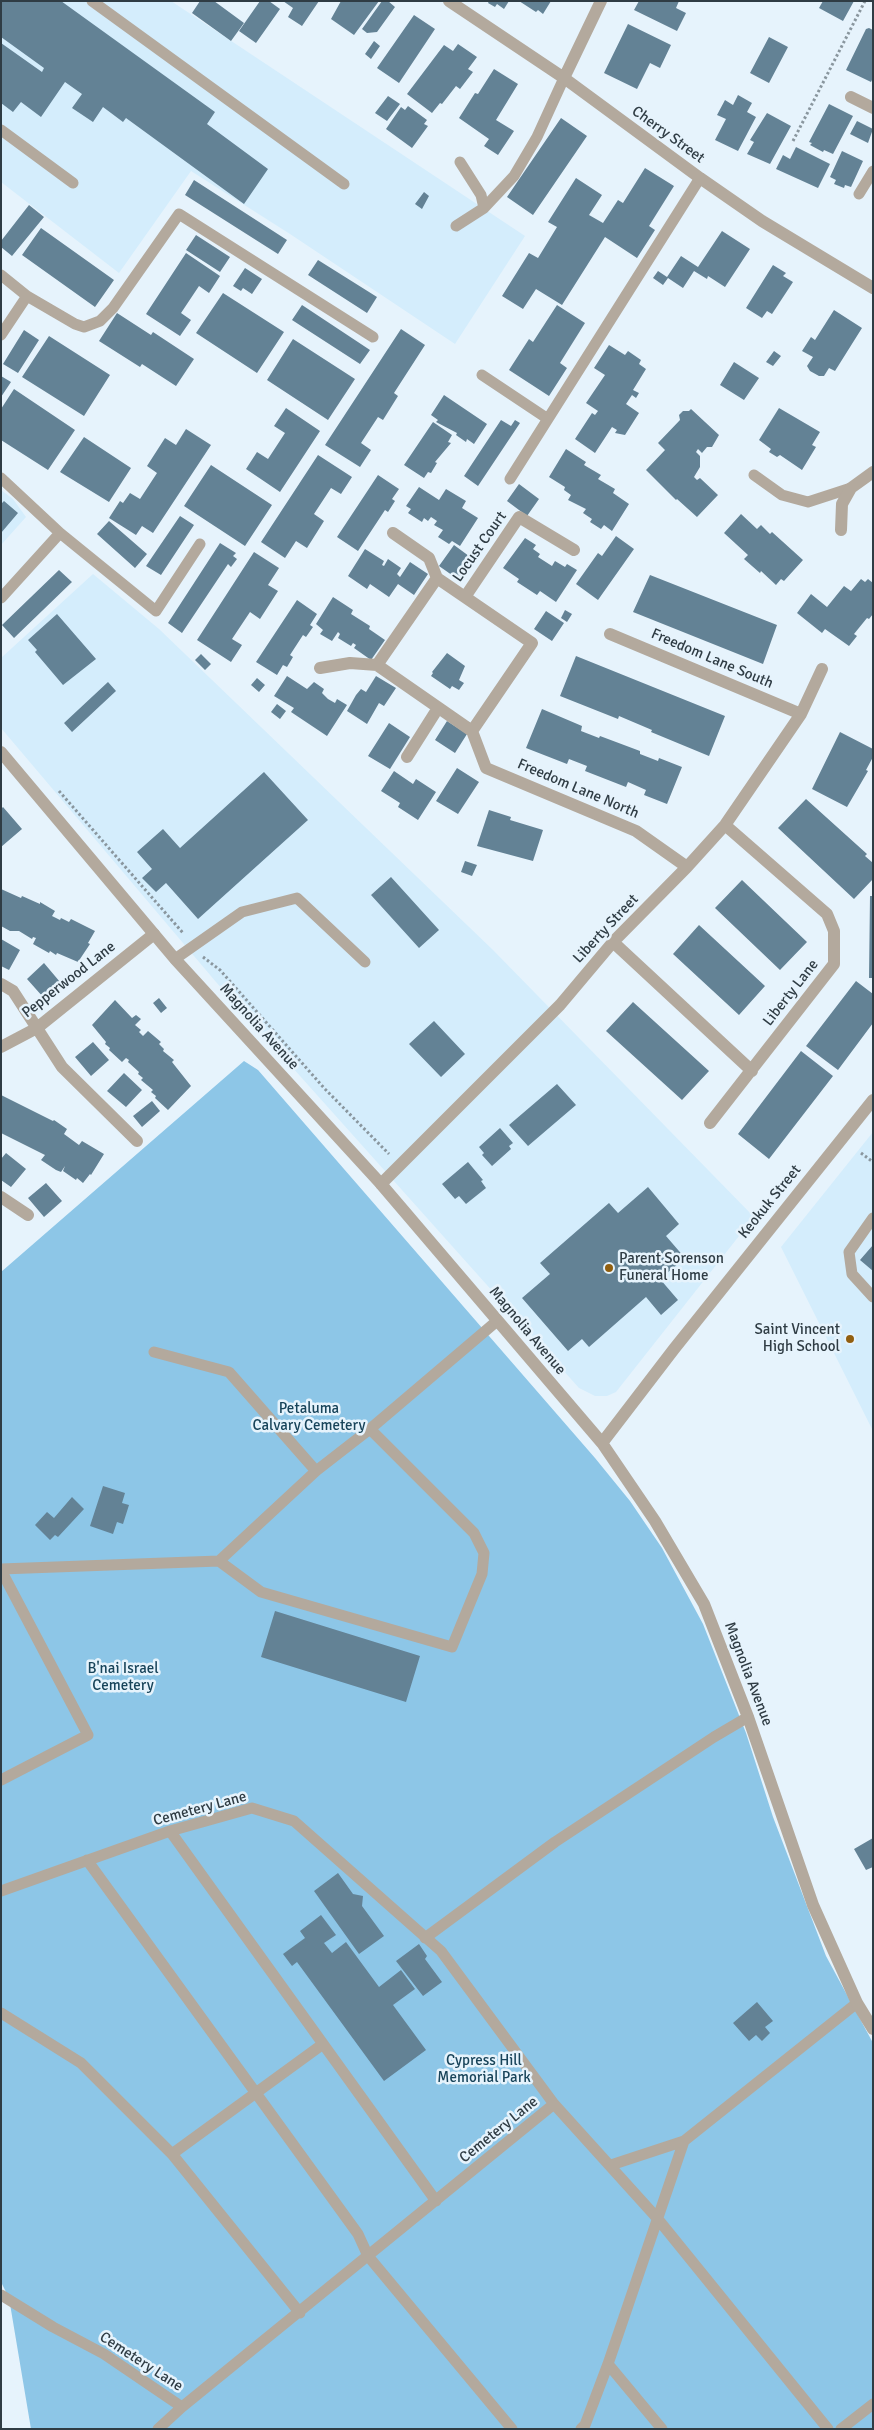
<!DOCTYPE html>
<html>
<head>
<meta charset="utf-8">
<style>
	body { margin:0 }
	#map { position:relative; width:874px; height:2430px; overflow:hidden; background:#e6f3fc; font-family:Signika,sans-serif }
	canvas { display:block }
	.frame { position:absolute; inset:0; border:2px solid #2f3c44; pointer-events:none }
</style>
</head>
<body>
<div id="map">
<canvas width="874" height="2430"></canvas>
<div class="frame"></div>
</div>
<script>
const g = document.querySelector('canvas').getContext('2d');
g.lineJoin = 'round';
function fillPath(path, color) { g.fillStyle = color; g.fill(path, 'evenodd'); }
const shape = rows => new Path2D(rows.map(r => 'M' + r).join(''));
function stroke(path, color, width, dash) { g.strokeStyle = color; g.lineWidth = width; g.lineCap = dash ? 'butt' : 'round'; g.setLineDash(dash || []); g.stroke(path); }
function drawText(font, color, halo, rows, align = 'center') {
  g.font = font + ' Signika,sans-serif'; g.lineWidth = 5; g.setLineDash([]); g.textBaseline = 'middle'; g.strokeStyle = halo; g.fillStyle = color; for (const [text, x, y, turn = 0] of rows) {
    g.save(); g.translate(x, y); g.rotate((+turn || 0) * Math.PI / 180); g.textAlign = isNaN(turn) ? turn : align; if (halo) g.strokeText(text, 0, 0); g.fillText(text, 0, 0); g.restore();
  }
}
const built = shape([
	[1,1,171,1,525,236,455,344,290,234,191,171,119,273,1,182],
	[1,490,13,499,26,517,1,545],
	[93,574,159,629,493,950,754,1217,616,1392,607,1396,595,1396,579,1388,216,982,1,728,1,658],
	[873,1132,873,1431,781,1247]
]);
const green = shape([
	[244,1061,258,1070,595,1458,630,1501,662,1548,703,1624,746,1733,773,1817,826,1956,873,2043,873,2429,31,2429,9,2298,1,2282,1,1272]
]);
const building = shape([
	[1,1,61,1,215,112,207,124,268,169,244,204,126,118,123,122,103,107,93,122,72,108,82,94,65,82,41,117,21,102,13,112,1,103,1,43,42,72,44,68,1,37],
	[200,1,214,1,244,23,231,41,192,13],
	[260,1,269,1,280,9,256,43,239,31],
	[283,1,319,1,302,26,288,17,293,8],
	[341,1,379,1,354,35,331,19],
	[382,1,388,1,395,7,377,32,367,33,362,29],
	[489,1,509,1,504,9,497,4,495,7,488,3],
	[519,1,551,1,543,14,538,10,536,12],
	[639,1,679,1,676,8,686,13,677,31,634,10],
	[823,1,854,1,843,21,819,8],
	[414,15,435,29,399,83,377,68],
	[628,24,671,45,660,68,650,63,637,89,604,73],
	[869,28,873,30,873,78,871,82,846,70,866,29],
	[769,37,788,47,769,83,750,73],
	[374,41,380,46,371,59,365,54],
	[458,44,477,57,468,69,473,72,460,89,456,86,442,104,440,103,432,113,407,94,444,45,453,51],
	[494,69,518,84,496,120,514,131,498,155,484,146,489,139,459,118,475,93,478,94],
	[738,95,752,103,747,112,756,117,738,151,715,140,726,119,717,115,725,100,733,105],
	[388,96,400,104,387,121,375,113],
	[829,104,853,116,833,154,824,150,823,152,810,145,812,143,809,142],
	[408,106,427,120,424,124,428,126,412,148,386,129,401,107,405,110],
	[767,113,791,126,770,164,747,154,754,142,750,140],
	[561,118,587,136,533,215,507,197],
	[857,121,873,129,868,143,850,134],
	[796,147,830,164,818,188,776,169,783,155,790,159],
	[842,151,863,161,851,187,845,185,844,188,834,184,836,180,830,177],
	[645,168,674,186,649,226,655,230,637,258,605,237,562,305,536,289,523,309,502,296,529,253,538,258,557,227,548,222,576,178,602,195,589,215,603,223,618,200,623,203],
	[194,180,287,240,278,254,185,195],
	[424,192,429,196,422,209,415,204],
	[29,205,44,217,12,256,1,247,1,241],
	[41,228,114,280,95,307,22,255],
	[722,231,750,249,725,287,708,276,707,279,694,271,683,288,668,278,663,285,653,278,658,271,667,277,681,256,698,267],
	[196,235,230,257,220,272,186,250],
	[186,253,220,276,209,293,199,286,181,313,191,320,180,336,146,314],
	[318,260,377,297,367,313,308,275],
	[773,265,786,273,783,276,793,282,772,314,767,311,762,318,746,308],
	[245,268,262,279,252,294,243,288,241,291,233,286],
	[223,293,284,332,257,373,196,333],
	[302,305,370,350,360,364,292,320],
	[557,305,585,323,560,363,567,368,549,396,509,370,529,339,533,342],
	[834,310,862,328,835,371,829,368,824,376,819,376,810,371,807,366,813,357,802,351,811,337,815,340],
	[117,313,151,335,153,332,194,359,176,386,142,364,140,367,99,341],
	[401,329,425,345,394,393,398,396,383,420,378,417,361,443,371,450,360,467,325,445],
	[24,330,39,340,18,373,3,364],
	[49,336,110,375,84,416,22,377],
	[293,339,355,379,328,420,267,380],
	[609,345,625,355,628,351,641,360,639,364,646,369,633,390,639,393,636,398,632,395,626,404,639,413,625,435,615,433,617,430,612,427,595,453,575,439,592,413,595,415,598,411,586,403,605,375,594,368],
	[774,351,781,356,773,366,766,362],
	[734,362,759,378,744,400,720,385],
	[1,376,11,382,1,397],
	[14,389,75,430,48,470,1,440,1,409],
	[444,395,487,424,474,444,467,439,466,442,456,435,457,433,436,422,438,420,431,415],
	[286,408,320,431,280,492,246,469,257,452,268,459,285,433,274,426],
	[779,408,820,432,812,445,816,447,802,470,780,455,777,457,769,452,771,449,759,440],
	[691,409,719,435,712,447,707,447,702,453,698,449,696,452,700,456,700,467,694,477,697,480,700,478,718,495,697,517,677,499,676,500,646,470,665,450,658,443,680,420,679,415,683,411,689,411],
	[501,420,511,426,515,420,520,423,478,486,464,476],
	[433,422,452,435,448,442,451,443,435,462,437,463,431,473,428,472,424,478,404,465],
	[186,429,211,445,153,533,142,526,136,535,109,518,120,501,123,503,130,493,140,499,157,473,147,466,165,438,176,445],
	[84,437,131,468,109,502,60,472],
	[566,449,586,462,584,465,601,475,598,479,615,489,613,493,629,504,612,531,604,525,601,529,590,522,592,519,583,513,586,509,568,500,571,495,564,490,565,487,549,477],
	[318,455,352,477,341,494,331,488,314,514,324,521,307,548,296,541,285,558,261,542],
	[211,465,272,505,245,546,184,506],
	[378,475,399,489,392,499,395,501,388,512,385,510,358,551,337,537],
	[519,484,539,499,527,516,507,501],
	[419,487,439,500,446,489,466,501,462,508,478,518,460,546,452,541,449,544,438,537,443,530,434,525,437,521,431,517,428,521,424,518,422,522,408,513,411,509,406,506],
	[4,501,18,513,1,533,1,504],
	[741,514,757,529,761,525,770,534,772,532,803,560,784,581,781,579,776,585,761,571,760,573,744,559,748,555,724,533],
	[180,516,194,525,161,575,146,566],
	[109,521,147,554,135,568,97,534],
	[616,536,634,549,598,600,576,584,598,553,602,556],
	[525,538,536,545,533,549,540,554,538,557,552,566,555,561,565,567,567,564,577,570,556,602,540,591,537,595,517,582,519,579,503,568],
	[220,543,236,553,233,556,237,559,231,567,228,564,182,633,168,623],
	[454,545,473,559,459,580,439,566],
	[365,549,384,561,382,565,384,566,388,559,401,568,397,574,400,577,410,562,428,574,414,595,398,584,389,597,370,584,367,589,348,576],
	[254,552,279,568,268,585,278,591,260,619,250,612,232,639,242,645,231,662,197,640],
	[59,570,72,582,14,638,2,625],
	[650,575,777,625,763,664,633,612],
	[861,579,865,582,868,579,873,583,873,614,869,619,867,618,854,634,857,636,849,646,825,629,822,633,797,613,811,594,827,607,844,586,851,591],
	[333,597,353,610,351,614,370,626,369,629,385,640,371,660,354,648,356,645,353,643,351,646,338,638,340,634,338,632,332,641,320,634,323,630,316,624],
	[297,600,317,614,310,625,313,627,306,637,303,635,290,655,293,657,287,667,283,665,277,675,256,662],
	[565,610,572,614,567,622,561,618],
	[546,611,564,623,552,641,534,629],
	[57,614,96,659,63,685,35,652,37,650,28,640],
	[447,653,465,666,459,680,464,683,459,690,452,686,450,689,431,676,433,673,432,672],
	[201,654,211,664,205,670,195,660],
	[576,656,725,716,709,756,651,732,652,730,619,716,618,719,560,696],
	[287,676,307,689,314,682,324,689,322,693,328,699,335,703,337,699,347,705,327,736,291,712,294,708,274,696],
	[376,676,396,688,384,706,379,703,367,724,347,711,356,695,361,689,366,692],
	[257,678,265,685,259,692,251,685],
	[108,682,116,691,72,732,64,723],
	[277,704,286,711,280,719,271,712],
	[542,709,582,726,581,731,599,738,600,736,640,751,640,754,658,761,659,758,682,767,667,804,644,795,646,790,628,782,626,787,585,771,587,766,569,759,567,764,526,748],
	[447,721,467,734,455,753,435,740],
	[389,723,410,737,390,769,368,756],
	[840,732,873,749,873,757,866,770,868,771,847,807,812,789],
	[457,768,479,782,458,814,436,801],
	[394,771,413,784,416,779,436,792,418,820,398,807,400,803,381,791],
	[264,772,308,820,198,919,166,883,156,892,142,878,152,869,137,852,163,829,180,848],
	[806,799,867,854,865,856,873,863,873,879,854,899,778,828],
	[3,807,22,829,1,847,1,809],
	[489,810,511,817,510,820,543,830,533,861,477,846],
	[465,861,477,865,472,876,461,872],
	[391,877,439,930,419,948,371,895],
	[742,880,807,942,780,970,715,908],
	[1,889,21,898,22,896,40,904,40,902,55,911,52,916,60,920,61,918,69,922,71,919,95,931,88,943,90,944,78,962,57,953,56,955,50,951,49,953,33,944,36,938,33,937,32,939,19,931,10,931,1,926],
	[870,896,873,896,873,978,869,978],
	[699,925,765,986,739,1015,673,954],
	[1,939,20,950,9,970,1,966],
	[44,963,60,982,43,997,27,979],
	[856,981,873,994,873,1023,838,1070,806,1046],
	[159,998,167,1008,161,1013,153,1003],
	[115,1000,132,1018,136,1015,141,1019,135,1025,141,1030,139,1032,143,1036,148,1031,161,1042,159,1044,164,1049,163,1051,174,1060,172,1062,191,1086,168,1110,155,1098,156,1096,151,1092,153,1090,141,1080,143,1078,138,1074,139,1072,128,1062,129,1060,126,1058,122,1062,109,1050,110,1048,105,1044,106,1042,92,1025],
	[633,1002,709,1071,682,1100,606,1031],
	[434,1021,465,1054,441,1077,409,1044],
	[93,1042,109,1060,91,1076,75,1057],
	[801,1051,833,1076,769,1159,738,1134],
	[124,1073,142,1090,126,1107,107,1091],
	[557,1084,576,1105,528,1146,509,1125],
	[1,1095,53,1121,54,1120,67,1129,64,1134,79,1145,82,1141,104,1154,91,1175,90,1174,83,1183,77,1178,76,1180,63,1171,65,1166,61,1172,56,1170,41,1160,45,1155,1,1133],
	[152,1101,160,1111,142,1127,133,1116],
	[500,1128,513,1143,509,1146,511,1149,492,1166,482,1155,484,1153,479,1147],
	[6,1153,26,1169,11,1187,1,1180,1,1159],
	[468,1162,483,1180,481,1181,486,1188,466,1204,459,1196,455,1199,442,1184],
	[46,1183,62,1201,44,1217,28,1198],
	[648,1187,679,1224,666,1236,685,1258,660,1279,678,1300,661,1315,646,1297,589,1347,582,1339,568,1351,522,1298,550,1274,540,1263,609,1203,618,1213],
	[873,1245,873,1271,860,1260],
	[103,1486,125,1493,122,1503,129,1505,123,1524,117,1522,113,1534,90,1526],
	[72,1497,84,1509,58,1537,55,1535,50,1540,35,1525,47,1512,54,1518],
	[275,1611,420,1656,406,1702,261,1657],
	[873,1838,873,1867,866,1870,854,1849],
	[338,1873,353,1894,363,1896,362,1906,384,1936,359,1954,314,1891],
	[321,1915,336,1935,324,1943,332,1953,346,1942,379,1987,401,1970,415,1989,393,2005,426,2050,384,2081,297,1962,292,1966,283,1954,305,1938,300,1931],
	[419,1944,427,1956,425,1959,442,1982,423,1996,396,1961],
	[757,2002,773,2021,765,2027,770,2033,762,2041,756,2035,749,2041,733,2023]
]);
const path = shape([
	[793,141,865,1],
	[59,791,183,933],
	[203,957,220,970,324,1088,389,1154],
	[861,1153,873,1162]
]);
const service = shape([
	[92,1,344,184],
	[1,130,73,183],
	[460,162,481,195,484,208],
	[859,194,873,171],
	[456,226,484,208,514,176,537,137,564,78],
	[1,275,27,296],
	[1,335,27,296,75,324,84,327,100,321,113,308,179,214,373,337],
	[482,375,548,419],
	[754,475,782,495,808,502,851,488],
	[1,478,60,533],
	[510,479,700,178],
	[1,598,60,533,156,611,200,544],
	[175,959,242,912,297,898,365,962],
	[873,1218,849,1252,852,1274,873,1297],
	[154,1352,229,1372,316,1471],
	[370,1429,497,1321],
	[1,1569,219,1561,261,1592,452,1647,482,1574,484,1553,474,1533,370,1429,316,1471,219,1561],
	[1,1570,88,1735,1,1780],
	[170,1831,436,2201],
	[87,1860,358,2234,368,2256,512,2429],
	[1,1891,170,1831,252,1808,294,1821,441,1951,554,2104,182,2407,104,2354,53,2327,1,2295],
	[425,1938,555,1842,714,1737,748,1717],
	[1,2013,81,2063,172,2154,300,2313],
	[554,2104,657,2218,828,2429],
	[172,2154,323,2044],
	[611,2165,684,2141],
	[608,2364,662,2429],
	[158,2429,182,2407],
	[581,2429,585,2425,608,2364,684,2141,857,2003],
	[841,2429,873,2404]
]);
const minor = shape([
	[449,1,564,78,700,178,762,221,873,288],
	[564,78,601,1],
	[851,97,873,108],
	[841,530,842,504,851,488,873,472],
	[393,533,429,558,437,578],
	[437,578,532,643,472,731,377,665,437,578],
	[465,597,519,517,574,550],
	[610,634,801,714],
	[320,668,350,663,377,665],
	[472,731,486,768,636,831,687,867],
	[407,757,438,708],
	[613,942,752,1071],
	[1,984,13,991,62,1067,137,1141],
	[1,1047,37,1028,154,934],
	[710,1123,834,964,834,931,827,914,725,825],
	[381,1184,560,1005,613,942,687,867,725,825,801,714,822,669],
	[1,1197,28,1215]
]);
const tertiary = shape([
	[1,752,175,959,381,1184,602,1443,655,1521,704,1604,748,1717,813,1905,857,2003,873,2029],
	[602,1443,674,1349,873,1100]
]);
const markers = [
	[609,1268,5,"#915f10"],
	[850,1339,5,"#915f10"]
];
const streetNames = [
	["Cherry Street",668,135,36],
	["Locust Court",480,547,-55],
	["Freedom Lane South",712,659,23],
	["Freedom Lane North",578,789,23],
	["Liberty Street",606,929,-47],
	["Pepperwood Lane",69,980,-38],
	["Liberty Lane",791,993,-52],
	["Magnolia Avenue",259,1027,48],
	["Keokuk Street",770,1202,-51],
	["Magnolia Avenue",527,1331,50],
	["Magnolia Avenue",748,1674,69],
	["Cemetery Lane",200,1809,-15],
	["Cemetery Lane",499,2130,-39],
	["Cemetery Lane",141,2362,33]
];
const poiNames = [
	["Parent Sorenson",619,1259],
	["Funeral Home",619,1276],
	["Saint Vincent",840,1330,"right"],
	["High School",840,1347,"right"]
];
const parkNames = [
	["Petaluma",309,1409],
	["Calvary Cemetery",309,1426],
	["B'nai Israel",123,1669],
	["Cemetery",123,1686],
	["Cypress Hill",484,2061],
	["Memorial Park",484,2078]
];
fillPath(built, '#d4edfc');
fillPath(green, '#8dc6e7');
fillPath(building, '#638295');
stroke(path, '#89969e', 3, [2.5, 2.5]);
stroke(service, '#b3a99d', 11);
stroke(minor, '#b3a99d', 12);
stroke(tertiary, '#b3a99d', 12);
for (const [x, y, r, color] of markers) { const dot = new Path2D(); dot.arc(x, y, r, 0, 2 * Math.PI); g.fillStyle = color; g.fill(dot); stroke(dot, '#e6f3fc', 2); }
drawText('15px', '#2f3c44', '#e6f3fc', streetNames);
drawText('15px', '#2f3c44', '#e6f3fc', poiNames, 'left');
drawText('15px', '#18445a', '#e6f3fc', parkNames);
</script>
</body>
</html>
